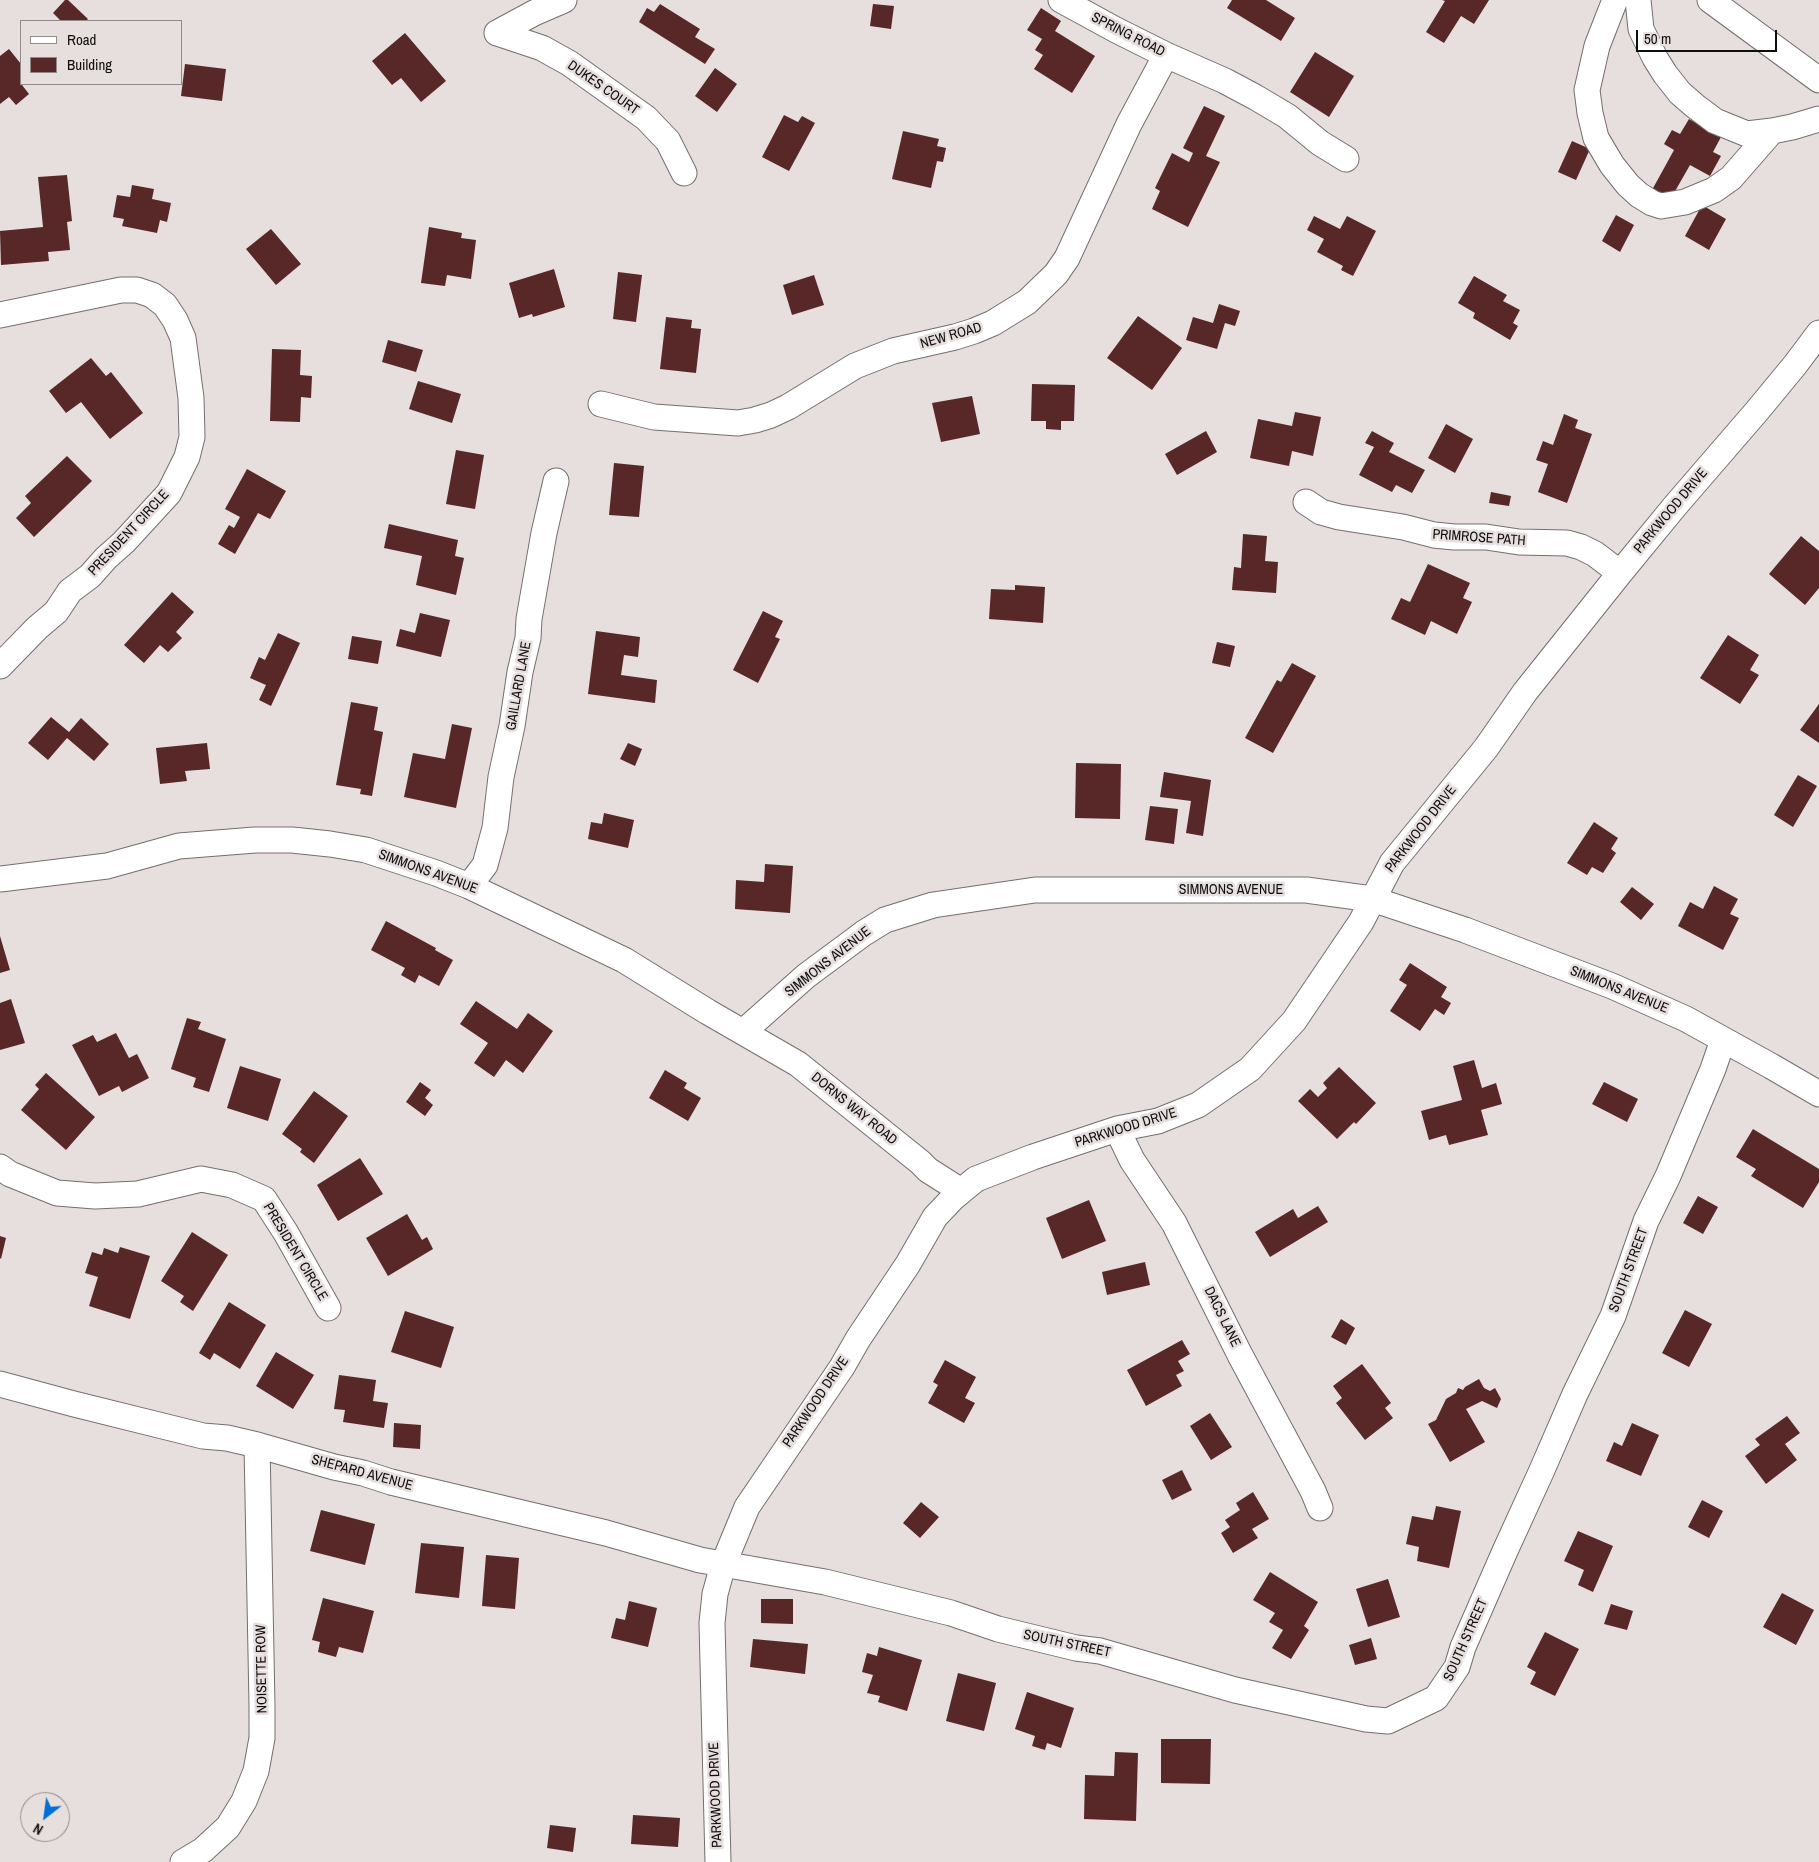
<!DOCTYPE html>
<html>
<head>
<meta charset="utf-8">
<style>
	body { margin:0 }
	#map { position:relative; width:1819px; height:1862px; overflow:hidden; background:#e7dede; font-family:"Archivo Narrow",sans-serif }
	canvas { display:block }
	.legend { position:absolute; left:20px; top:20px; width:162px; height:65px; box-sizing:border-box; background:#e7dede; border:1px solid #918a8a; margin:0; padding:6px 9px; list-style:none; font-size:15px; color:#100d0d }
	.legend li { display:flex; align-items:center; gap:10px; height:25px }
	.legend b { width:25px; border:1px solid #918a8a }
	.north { position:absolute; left:20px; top:1792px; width:50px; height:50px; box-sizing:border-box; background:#e7dede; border:1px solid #918a8a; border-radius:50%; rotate:210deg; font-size:14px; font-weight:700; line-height:20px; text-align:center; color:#100d0d }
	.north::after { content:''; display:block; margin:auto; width:18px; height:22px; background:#006fd6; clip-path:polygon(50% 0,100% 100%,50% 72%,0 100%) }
	.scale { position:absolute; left:1636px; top:30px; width:141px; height:22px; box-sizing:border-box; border:2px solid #100d0d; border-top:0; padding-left:6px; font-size:15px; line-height:18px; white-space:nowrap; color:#100d0d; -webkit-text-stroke:4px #e7dede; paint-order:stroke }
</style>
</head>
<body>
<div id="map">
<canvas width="1819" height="1862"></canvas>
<ul class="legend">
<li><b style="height:6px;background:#fff"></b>Road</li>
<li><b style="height:14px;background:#582728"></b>Building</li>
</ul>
<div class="north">N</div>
<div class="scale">50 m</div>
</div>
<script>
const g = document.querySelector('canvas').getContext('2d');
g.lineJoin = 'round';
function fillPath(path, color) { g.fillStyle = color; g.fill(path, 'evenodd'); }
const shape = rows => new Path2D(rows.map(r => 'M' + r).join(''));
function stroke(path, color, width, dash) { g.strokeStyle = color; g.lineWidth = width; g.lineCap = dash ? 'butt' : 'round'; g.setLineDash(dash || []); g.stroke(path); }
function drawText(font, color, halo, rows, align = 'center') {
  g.font = font + ' "Archivo Narrow",sans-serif'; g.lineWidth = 5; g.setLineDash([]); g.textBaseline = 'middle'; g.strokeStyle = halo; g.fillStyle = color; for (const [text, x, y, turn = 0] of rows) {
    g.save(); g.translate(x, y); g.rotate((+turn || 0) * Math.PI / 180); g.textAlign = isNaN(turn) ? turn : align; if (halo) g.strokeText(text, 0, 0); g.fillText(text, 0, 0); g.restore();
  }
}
const building = shape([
	[65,0,68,0,88,19,86,21,61,21,53,13],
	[1232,0,1266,0,1295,18,1281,41,1227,8],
	[1442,0,1489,0,1474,24,1461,16,1444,43,1426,32,1445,1],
	[660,4,700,29,695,37,715,49,705,64,639,22,647,8,654,12],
	[873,4,894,6,891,29,870,26],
	[1041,8,1061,21,1055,31,1095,56,1072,93,1034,69,1043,55,1035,50,1042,39,1027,30],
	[405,33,446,81,421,102,401,78,392,85,372,61],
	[9,49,21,64,21,84,24,84,22,85,29,94,16,105,9,97,0,104,0,56],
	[1315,52,1354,76,1329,117,1290,92],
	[185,64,226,69,222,101,181,96],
	[715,68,737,84,717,112,695,96],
	[1204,106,1225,116,1206,156,1220,162,1188,227,1152,209,1160,191,1155,188,1172,153,1189,162,1193,153,1183,148],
	[784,115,798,122,802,116,815,123,789,171,762,157],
	[1689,119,1721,137,1713,152,1721,156,1710,176,1690,165,1670,200,1652,190,1674,150,1664,144,1672,130,1680,134],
	[903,131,939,139,937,146,946,148,943,162,937,161,931,188,892,179],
	[1572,141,1590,149,1576,180,1558,172],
	[67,175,72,221,67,222,70,250,48,252,49,261,1,265,0,231,43,227,38,177],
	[132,185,154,189,152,199,171,203,167,222,160,220,157,233,122,226,124,219,113,217,117,195,130,197],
	[1702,205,1726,219,1709,250,1685,236],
	[1616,215,1634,225,1620,252,1602,241],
	[1314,216,1340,229,1347,216,1376,231,1353,276,1341,270,1343,266,1317,252,1324,239,1307,230],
	[429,227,462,233,461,238,476,240,471,279,447,275,445,286,421,283],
	[271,229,301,264,276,285,246,249],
	[554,269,565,307,533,317,532,314,519,318,509,283],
	[618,272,642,275,636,322,613,319],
	[814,275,824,305,792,315,783,285],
	[1474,276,1507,295,1503,301,1520,310,1513,323,1518,326,1510,340,1473,318,1475,313,1458,303],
	[1219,304,1240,311,1235,326,1225,323,1217,349,1186,340,1193,317,1213,323],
	[1138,316,1182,348,1152,390,1107,358],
	[666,317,692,320,691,328,701,329,696,373,660,369],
	[388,340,423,350,416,372,382,362],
	[272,349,301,350,300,375,312,376,311,398,301,397,300,422,270,421],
	[91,358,106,376,111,372,143,413,110,439,81,402,66,413,49,391],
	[418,381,461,394,452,423,409,409],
	[1032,384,1075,385,1074,421,1061,421,1061,430,1046,429,1046,421,1031,421],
	[972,396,980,434,941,442,932,403],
	[1295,412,1321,417,1313,456,1292,451,1289,466,1250,458,1258,419,1292,426],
	[1564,414,1578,420,1575,428,1592,434,1567,503,1538,492,1548,464,1536,460,1543,441,1553,445],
	[1446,424,1473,439,1455,473,1428,458],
	[1206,431,1217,452,1177,475,1165,454],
	[1372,431,1394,443,1389,452,1425,470,1412,493,1396,485,1392,492,1359,475,1374,447,1365,443],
	[456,450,484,455,475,509,446,504],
	[67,456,92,481,34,537,16,518,31,503,25,496],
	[614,463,644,466,639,517,609,515],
	[247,469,286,491,270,519,258,513,235,554,218,544,229,525,234,528,240,517,225,509],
	[1491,492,1511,496,1509,506,1489,503],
	[389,524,458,540,455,556,464,558,456,595,416,585,422,556,384,548],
	[1243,534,1267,536,1265,561,1278,562,1276,593,1232,590,1234,567,1241,568],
	[1801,536,1819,551,1819,588,1805,605,1769,574],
	[1428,564,1470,583,1463,598,1472,602,1457,634,1431,621,1425,635,1391,619,1401,598,1410,602],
	[1015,585,1045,587,1043,623,989,619,991,589,1015,590],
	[172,592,194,612,176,632,182,638,168,652,160,645,144,663,124,645],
	[763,611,783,621,775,637,780,639,758,683,733,670],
	[420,613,450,620,441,657,396,646,400,629,415,633],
	[596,631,640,637,638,657,624,655,621,675,657,680,655,703,588,694],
	[278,633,300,643,271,706,259,700,266,685,250,678,259,657,265,660],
	[1728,635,1759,655,1750,670,1759,675,1740,704,1700,678],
	[352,636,382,641,378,664,348,659],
	[1217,642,1235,646,1230,667,1212,663],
	[1292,663,1316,676,1273,753,1245,738,1277,680,1281,682],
	[351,702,378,707,374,730,383,732,372,796,360,794,361,789,336,785],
	[1819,704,1819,743,1800,730],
	[51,717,69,732,81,718,109,744,94,761,67,738,48,760,28,743],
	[452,724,472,728,456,808,404,797,413,753,445,759],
	[207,743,210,769,185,771,187,781,160,784,156,748],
	[628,743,642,749,635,766,620,759],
	[1076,763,1121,764,1120,819,1075,818],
	[1164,772,1211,780,1203,836,1186,833,1191,801,1160,797],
	[1798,775,1817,786,1793,827,1774,815],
	[1150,806,1178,809,1174,844,1145,840],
	[604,813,634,820,628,848,588,839,591,822,602,824],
	[1594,822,1618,838,1611,849,1616,853,1603,873,1592,867,1587,875,1567,863],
	[765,864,793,866,790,913,735,909,736,880,764,882],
	[1714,886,1738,899,1730,914,1739,918,1723,950,1678,926,1690,902,1703,909],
	[1632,887,1654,904,1641,920,1620,902],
	[386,921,436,948,435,950,453,960,439,986,419,975,415,983,401,975,405,968,371,950],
	[0,936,10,970,0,973],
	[1410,963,1447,987,1441,997,1451,1003,1444,1015,1435,1009,1420,1031,1390,1011,1407,985,1399,980],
	[11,999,25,1043,0,1050,0,1003],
	[476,1001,517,1029,528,1013,553,1031,523,1073,506,1060,494,1077,474,1063,488,1043,460,1024],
	[187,1018,201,1022,198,1029,226,1039,209,1092,193,1087,196,1078,171,1069],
	[116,1033,129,1058,137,1054,149,1078,122,1092,119,1086,99,1096,72,1045,93,1035,97,1042],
	[1474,1060,1482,1088,1496,1083,1502,1104,1481,1110,1488,1135,1449,1145,1446,1135,1429,1140,1421,1111,1462,1100,1453,1066],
	[240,1066,281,1079,268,1121,227,1108],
	[1339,1067,1376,1103,1356,1124,1354,1122,1337,1139,1298,1101,1310,1089,1318,1097,1327,1088,1323,1083],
	[665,1070,687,1083,684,1088,701,1098,688,1121,649,1098],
	[46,1073,95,1117,66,1150,21,1110,39,1089,35,1085],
	[420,1082,431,1090,425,1098,433,1105,425,1116,406,1102],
	[1604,1082,1638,1099,1627,1122,1592,1104],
	[314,1091,348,1116,314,1163,300,1152,302,1149,282,1134],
	[1753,1129,1819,1169,1819,1182,1803,1208,1751,1176,1756,1169,1736,1157],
	[360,1158,383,1194,338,1221,317,1185],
	[1698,1196,1718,1207,1703,1234,1683,1223],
	[1089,1200,1106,1241,1062,1259,1046,1218],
	[1318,1206,1328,1222,1270,1257,1255,1232,1293,1209,1298,1218],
	[407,1214,422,1240,427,1237,433,1249,388,1276,366,1238],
	[192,1232,228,1255,193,1311,180,1302,184,1296,161,1281],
	[0,1236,6,1238,1,1259,0,1258],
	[120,1247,150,1256,130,1319,89,1306,98,1277,85,1273,92,1252,102,1255,104,1248,118,1253],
	[1145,1262,1150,1285,1107,1295,1102,1272],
	[229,1302,266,1325,240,1369,214,1353,210,1360,199,1353],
	[1685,1310,1712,1324,1689,1367,1662,1353],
	[405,1311,454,1327,441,1368,391,1352],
	[1341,1319,1355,1328,1346,1345,1331,1337],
	[1182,1340,1190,1354,1178,1361,1184,1371,1176,1375,1182,1386,1146,1406,1127,1370],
	[276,1352,314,1375,293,1409,256,1386],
	[945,1360,976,1377,965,1398,975,1403,964,1423,928,1403,938,1385,933,1382],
	[1362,1364,1391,1403,1385,1408,1393,1418,1365,1440,1336,1403,1342,1398,1333,1386],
	[339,1375,376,1380,373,1401,388,1403,384,1428,343,1422,345,1410,334,1409],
	[1479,1379,1484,1388,1490,1391,1495,1388,1501,1399,1497,1408,1482,1401,1466,1409,1485,1442,1450,1462,1428,1424,1436,1420,1446,1399,1456,1393,1458,1388,1463,1390,1465,1387],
	[1210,1413,1232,1447,1211,1460,1190,1426],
	[1787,1416,1800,1433,1785,1444,1797,1460,1766,1484,1745,1456,1760,1445,1755,1439],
	[394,1423,421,1425,420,1449,393,1447],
	[1632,1423,1659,1435,1641,1476,1606,1461,1614,1442,1622,1446],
	[1182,1470,1192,1490,1172,1500,1162,1480],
	[1253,1492,1269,1519,1252,1529,1258,1538,1233,1553,1221,1533,1230,1527,1225,1520,1240,1510,1236,1503],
	[1702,1500,1723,1511,1709,1538,1688,1527],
	[921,1502,939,1517,920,1538,903,1523],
	[1436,1506,1461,1511,1449,1568,1417,1561,1419,1547,1406,1544,1412,1516,1433,1520],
	[321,1510,375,1524,365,1565,310,1551],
	[1578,1531,1613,1546,1593,1592,1578,1585,1584,1570,1564,1561],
	[421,1543,464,1547,459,1598,415,1593],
	[486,1555,519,1558,515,1609,482,1606],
	[1270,1572,1318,1602,1304,1626,1309,1630,1291,1659,1272,1648,1283,1630,1269,1622,1275,1613,1253,1600],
	[1388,1579,1400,1617,1368,1627,1356,1589],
	[1782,1593,1814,1610,1796,1645,1763,1627],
	[323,1598,374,1611,363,1653,339,1647,336,1657,318,1652,320,1642,312,1640],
	[761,1599,793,1599,793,1624,761,1623],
	[629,1601,657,1608,648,1647,611,1638,616,1618,625,1620],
	[1611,1604,1633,1611,1627,1630,1604,1624],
	[1545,1632,1579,1649,1555,1696,1530,1684,1536,1672,1527,1667],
	[1371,1638,1377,1659,1355,1665,1349,1645],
	[753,1639,808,1644,805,1674,750,1667],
	[879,1647,922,1660,907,1711,878,1702,880,1696,867,1693,873,1675,862,1672,867,1653,877,1656],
	[958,1673,996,1683,984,1731,946,1721],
	[1027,1692,1074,1708,1061,1748,1047,1743,1045,1750,1032,1746,1035,1736,1015,1729],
	[1161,1739,1211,1739,1210,1784,1161,1783],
	[1115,1752,1138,1753,1136,1821,1084,1819,1085,1775,1114,1776],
	[633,1815,680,1818,678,1847,631,1844],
	[550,1825,576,1828,573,1852,547,1848]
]);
const minor = shape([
	[1061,0,1116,30,1166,55,1225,81,1255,97,1287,116,1320,143,1346,159],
	[1615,0,1597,46,1587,90,1590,113,1596,138,1612,165,1628,185,1639,195,1652,203,1661,206,1685,202,1714,190,1731,178,1772,131,1792,127,1819,119],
	[1638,0,1641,29,1655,58,1665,74,1680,93,1695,106,1715,121,1747,134,1772,131],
	[1710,0,1819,80],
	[497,33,542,48,569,63,646,118,668,141,684,173],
	[497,33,534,13,564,0],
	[0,315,121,290,137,290,152,295,165,305,175,320,183,338,191,398,192,437,187,457,169,493,124,542,106,558,90,576,70,591,56,612,37,628,0,666],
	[601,404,654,417,738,423,755,420,771,415,788,407,855,366,893,351,955,337,974,331,993,323,1027,302,1056,274,1067,258,1129,124,1166,55],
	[1306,502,1321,512,1339,517,1403,527,1434,535,1454,537,1486,537,1519,542,1567,543,1581,547,1595,554,1620,573],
	[0,879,107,866,179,846,255,840,292,840,330,844,366,850,436,873,469,886,624,960,708,1012,798,1064,920,1162,928,1170,961,1191],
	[469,886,485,865,495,828,501,777,512,726,520,672,528,638,529,619,544,533,556,481],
	[743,1032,806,976,864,933,885,920,933,905,1035,890,1306,890,1372,899,1465,930,1612,986,1686,1019,1771,1066,1819,1094],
	[1117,1129,1132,1160,1174,1223,1240,1355,1313,1491,1320,1508],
	[0,1167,10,1174,57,1193,95,1196,138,1194,201,1179,232,1185,264,1199,286,1233,328,1308],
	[0,1384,74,1404,203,1436,227,1438,257,1445,334,1467,363,1473,391,1482,606,1533,700,1560,825,1582,951,1613,998,1629,1076,1648,1100,1651,1235,1690,1366,1719,1388,1721,1436,1698,1457,1667,1463,1647,1505,1551,1542,1470,1575,1394,1613,1316,1646,1221,1668,1176,1713,1069,1723,1040],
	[183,1862,203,1850,228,1827,244,1801,256,1771,262,1738,262,1706,257,1445],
	[718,1862,712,1623,715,1594,723,1565,747,1507,842,1367,858,1339,908,1264,935,1217,954,1197,976,1179,1033,1157,1117,1129,1158,1121,1198,1105,1250,1069,1294,1021,1361,922,1392,863,1486,748,1525,692,1620,573,1675,506,1757,411,1795,365,1819,333]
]);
const streetNames = [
	["SPRING ROAD",1128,35,27],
	["DUKES COURT",603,88,35],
	["NEW ROAD",951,336,-16],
	["PARKWOOD DRIVE",1671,511,-50],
	["PRESIDENT CIRCLE",129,533,-47],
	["PRIMROSE PATH",1479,538,4],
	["GAILLARD LANE",519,686,-80],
	["PARKWOOD DRIVE",1421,829,-52],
	["SIMMONS AVENUE",428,872,20],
	["SIMMONS AVENUE",1231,890],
	["SIMMONS AVENUE",828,962,-38],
	["SIMMONS AVENUE",1619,990,22],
	["DORNS WAY ROAD",854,1109,39],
	["PARKWOOD DRIVE",1126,1128,-17],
	["PRESIDENT CIRCLE",295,1252,59],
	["SOUTH STREET",1629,1270,-70],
	["DACS LANE",1222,1317,64],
	["PARKWOOD DRIVE",816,1402,-56],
	["SHEPARD AVENUE",362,1473,15],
	["SOUTH STREET",1466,1640,-66],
	["SOUTH STREET",1067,1644,12],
	["NOISETTE ROW",262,1669,-91],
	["PARKWOOD DRIVE",716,1795,-92]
];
fillPath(building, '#582728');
stroke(minor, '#766e6e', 27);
stroke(minor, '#fff', 25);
drawText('14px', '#100d0d', '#e7dede', streetNames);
</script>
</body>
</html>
